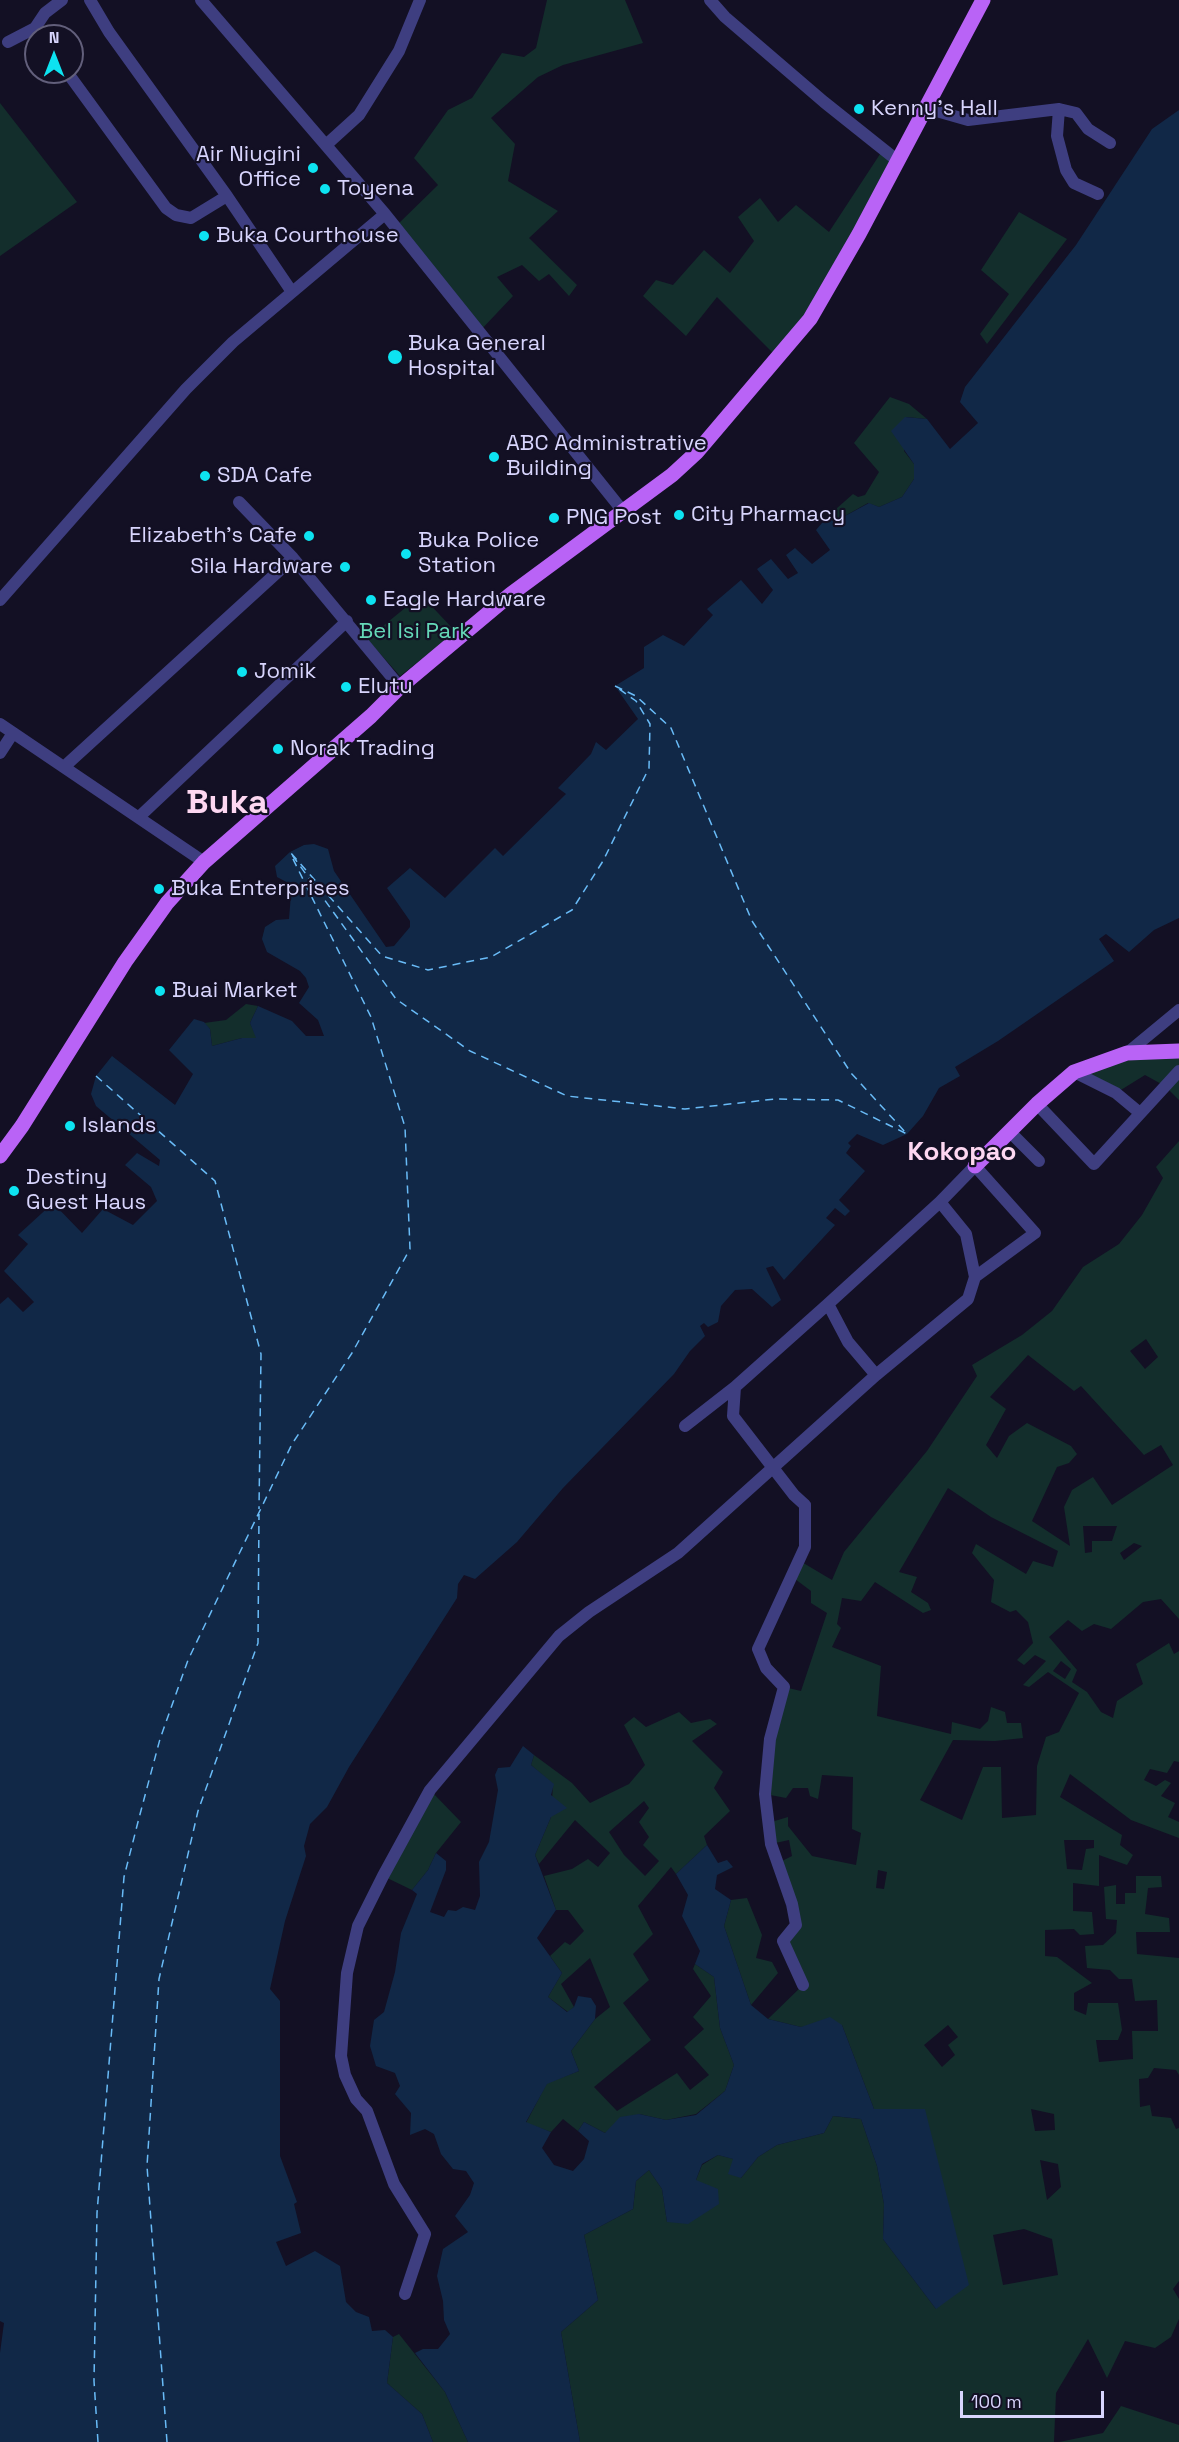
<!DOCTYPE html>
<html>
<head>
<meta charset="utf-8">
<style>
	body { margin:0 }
	#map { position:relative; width:1179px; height:2442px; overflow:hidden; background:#131024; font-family:"Space Grotesk",sans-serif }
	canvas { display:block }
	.north { position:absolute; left:24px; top:24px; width:60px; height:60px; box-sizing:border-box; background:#131024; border:2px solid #625f7b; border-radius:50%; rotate:0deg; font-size:16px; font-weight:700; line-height:24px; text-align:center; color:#d8d5fd }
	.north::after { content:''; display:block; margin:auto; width:21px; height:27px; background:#0de3f1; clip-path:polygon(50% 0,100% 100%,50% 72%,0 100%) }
	.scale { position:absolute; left:960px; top:2391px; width:144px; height:27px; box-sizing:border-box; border:3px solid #d8d5fd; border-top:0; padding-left:8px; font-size:18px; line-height:21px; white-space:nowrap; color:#d8d5fd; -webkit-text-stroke:4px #131024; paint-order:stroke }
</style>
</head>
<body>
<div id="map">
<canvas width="1179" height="2442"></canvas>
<div class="north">N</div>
<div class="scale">100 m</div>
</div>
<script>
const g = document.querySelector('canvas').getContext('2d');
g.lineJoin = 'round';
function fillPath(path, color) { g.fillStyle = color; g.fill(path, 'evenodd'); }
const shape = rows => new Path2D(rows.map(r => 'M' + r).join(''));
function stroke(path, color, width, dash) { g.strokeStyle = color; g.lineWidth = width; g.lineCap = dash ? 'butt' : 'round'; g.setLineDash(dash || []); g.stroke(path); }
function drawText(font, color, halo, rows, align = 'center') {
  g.font = font + ' "Space Grotesk",sans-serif'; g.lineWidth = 4.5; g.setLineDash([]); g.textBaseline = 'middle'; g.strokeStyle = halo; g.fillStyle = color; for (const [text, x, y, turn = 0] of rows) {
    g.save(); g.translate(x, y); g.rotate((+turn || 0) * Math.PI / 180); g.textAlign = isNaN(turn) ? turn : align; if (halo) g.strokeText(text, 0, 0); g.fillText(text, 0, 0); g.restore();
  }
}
const green = shape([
	[547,0,625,0,643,43,563,65,538,77,491,118,515,144,508,181,558,211,529,238,577,285,569,296,549,274,539,281,522,265,497,277,513,296,479,332,395,227,438,185,414,158,448,110,472,98,502,53,524,57,536,48],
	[0,103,77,202,0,256],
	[884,148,898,161,859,234,777,357,717,297,686,336,643,296,656,280,673,285,704,250,730,273,754,241,738,217,760,198,778,222,796,205,829,232],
	[1019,212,1067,239,987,344,980,334,1009,294,981,270],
	[890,397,909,404,927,419,906,417,904,451,914,464,914,479,902,497,879,507,868,503,834,522,828,516,853,494,858,497,865,495,879,472,854,443],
	[421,595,456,632,400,676,367,639],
	[246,1004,258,1006,250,1023,257,1038,242,1038,212,1046,210,1029,204,1023,226,1020],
	[1179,1051,1179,1100,1165,1086,1145,1075,1116,1093,1074,1072,1127,1053],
	[1179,1141,1179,1619,1161,1599,1143,1602,1111,1629,1094,1624,1082,1631,1068,1620,1049,1637,1077,1670,1072,1682,1087,1692,1101,1712,1113,1718,1117,1701,1143,1684,1136,1664,1169,1643,1174,1654,1179,1651,1179,1762,1174,1761,1167,1773,1150,1769,1144,1780,1156,1786,1165,1780,1171,1783,1161,1796,1175,1803,1168,1817,1179,1822,1179,1838,1131,1820,1070,1774,1060,1797,1122,1835,1120,1845,1133,1855,1127,1865,1099,1855,1099,1886,1073,1883,1073,1911,1092,1912,1094,1934,1080,1935,1074,1929,1045,1930,1045,1956,1057,1957,1092,1983,1074,1993,1074,2010,1086,2015,1088,2003,1118,2003,1122,2030,1118,2040,1096,2040,1099,2062,1133,2059,1132,2031,1158,2031,1157,2000,1135,2001,1132,1979,1119,1979,1110,1970,1087,1968,1085,1946,1103,1945,1116,1933,1117,1920,1106,1919,1104,1887,1116,1885,1116,1904,1125,1904,1125,1893,1136,1893,1136,1876,1161,1876,1162,1887,1148,1888,1145,1914,1169,1918,1170,1932,1136,1932,1137,1954,1179,1958,1179,2075,1176,2070,1154,2068,1148,2078,1139,2079,1140,2107,1150,2105,1152,2116,1171,2118,1176,2129,1179,2128,1179,2281,1173,2289,1179,2299,1179,2319,1171,2337,1155,2348,1125,2341,1107,2378,1088,2339,1056,2393,1054,2442,580,2442,561,2332,598,2300,584,2235,633,2209,636,2181,649,2170,662,2189,667,2222,696,2180,702,2165,718,2155,734,2159,741,2178,758,2157,777,2145,824,2133,833,2116,861,2119,877,2166,884,2204,883,2239,936,2309,874,2109,842,2025,801,2027,768,2019,803,1985,783,1941,796,1925,778,1863,792,1856,789,1840,771,1844,768,1823,788,1817,788,1826,812,1856,856,1865,861,1833,852,1829,853,1777,822,1775,818,1799,810,1796,808,1788,793,1788,786,1798,765,1794,784,1687,801,1691,827,1613,811,1603,811,1591,791,1576,800,1561,832,1580,844,1552,927,1451,977,1376,972,1365,1022,1335,1052,1311,1083,1267,1119,1244,1142,1215,1163,1178,1156,1167],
	[1146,1339,1158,1357,1145,1369,1130,1351],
	[1028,1355,1074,1391,1081,1386,1144,1455,1161,1445,1173,1465,1112,1505,1093,1477,1072,1490,1064,1507,1070,1546,1032,1521,1057,1467,1069,1463,1077,1454,1071,1446,1027,1423,1009,1436,997,1458,986,1445,1006,1409,990,1397],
	[948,1488,991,1517,1058,1551,1053,1567,1033,1561,1026,1574,976,1544,972,1553,994,1580,991,1602,1010,1612,1016,1610,1028,1622,1033,1643,1017,1660,1024,1665,1035,1655,1046,1661,1023,1685,1029,1687,1048,1672,1079,1693,1059,1732,1046,1737,1037,1766,1036,1815,1002,1818,1001,1767,983,1767,962,1820,920,1800,953,1740,995,1741,1023,1738,1021,1723,1007,1723,1005,1712,991,1707,988,1721,980,1729,952,1722,951,1734,877,1716,881,1666,832,1647,841,1628,837,1624,842,1598,861,1601,875,1582,923,1613,931,1610,928,1603,911,1592,917,1577,899,1572],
	[1083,1526,1117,1526,1112,1541,1092,1541,1092,1552,1085,1553],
	[1134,1543,1142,1546,1124,1560,1120,1553],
	[1061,1661,1071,1669,1065,1679,1053,1671],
	[1064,1840,1094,1840,1094,1848,1086,1849,1082,1870,1067,1869],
	[878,1870,887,1872,884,1889,876,1888],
	[948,2025,958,2037,948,2045,955,2055,942,2067,924,2045],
	[1031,2109,1054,2114,1055,2130,1035,2131],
	[1040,2160,1058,2164,1061,2187,1047,2200],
	[1024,2229,1052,2239,1058,2275,1003,2285,993,2235],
	[679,1712,691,1723,710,1719,717,1724,692,1741,723,1772,714,1788,730,1811,704,1836,707,1845,676,1874,671,1867,638,1906,653,1934,633,1954,649,1980,623,2003,651,2040,594,2087,617,2111,677,2073,690,2090,709,2075,684,2047,704,2029,693,2017,711,1996,693,1969,695,1964,714,1977,720,2028,734,2065,725,2091,696,2114,666,2120,639,2114,605,2133,584,2122,578,2131,563,2119,551,2132,526,2123,547,2083,579,2071,571,2051,595,2019,610,2007,590,1958,561,1984,574,2007,568,2012,548,1997,562,1973,550,1956,565,1942,570,1945,584,1931,568,1910,556,1910,544,1876,572,1869,588,1859,598,1867,610,1853,575,1820,539,1864,535,1855,551,1817,553,1784,531,1765,534,1755,572,1783,590,1803,629,1784,645,1765,624,1725,634,1717,646,1727],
	[644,1801,649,1808,639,1822,649,1837,643,1845,659,1861,645,1876,624,1855,609,1832],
	[430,1790,461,1822,436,1853,428,1870,412,1890,383,1876],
	[747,1898,762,1935,756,1958,772,1962,778,1973,751,2005,724,1926,731,1900],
	[399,2334,445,2392,468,2442,433,2442,422,2414,387,2383,393,2337],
	[1121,2406,1179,2425,1179,2442,1059,2442,1103,2433]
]);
const water = shape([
	[1179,110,1179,918,1154,930,1129,952,1106,934,1099,939,1114,961,998,1041,955,1067,960,1076,939,1088,923,1116,907,1134,883,1145,857,1134,848,1143,851,1146,846,1153,865,1171,839,1200,850,1211,845,1216,835,1208,826,1218,835,1225,784,1280,773,1266,766,1268,781,1300,772,1307,752,1289,735,1290,721,1306,718,1322,708,1327,704,1323,700,1326,705,1336,690,1351,674,1374,563,1488,517,1542,475,1579,464,1575,458,1584,457,1598,349,1767,327,1807,310,1824,304,1846,306,1856,285,1921,270,1989,280,2001,280,2156,297,2202,294,2204,301,2233,276,2242,286,2266,315,2251,340,2266,346,2302,356,2312,369,2317,372,2331,385,2330,393,2337,387,2383,422,2414,433,2442,0,2442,0,2353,4,2323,0,2321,0,1304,8,1297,23,1312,34,1302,4,1271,28,1244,18,1235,53,1203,82,1233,103,1209,133,1225,157,1201,151,1187,125,1165,137,1153,159,1166,160,1160,96,1106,91,1094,96,1076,112,1056,175,1105,193,1074,169,1050,194,1019,204,1022,210,1029,212,1046,242,1038,256,1038,250,1023,258,1006,292,1021,306,1036,324,1036,318,1020,299,1003,309,987,306,978,300,971,267,952,262,939,265,927,276,920,289,919,291,894,296,887,277,877,275,866,290,852,304,845,314,844,328,849,334,871,386,947,394,946,410,927,410,921,387,888,410,868,445,898,495,848,503,856,566,794,558,788,591,754,596,742,606,750,638,719,615,686,644,668,644,647,663,635,684,646,713,615,707,609,741,580,762,604,773,590,757,569,771,559,788,579,798,573,786,555,795,548,812,564,830,550,816,530,828,516,834,522,869,503,879,507,902,497,914,479,914,464,891,431,905,417,927,419,950,449,978,423,960,402,965,387,1076,245,1152,129],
	[523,1746,534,1755,531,1765,554,1784,551,1795,567,1808,551,1817,535,1855,556,1910,537,1938,562,1973,548,1997,567,2012,574,2007,578,1996,591,1998,596,2006,595,2019,571,2051,579,2071,547,2084,526,2122,551,2132,542,2148,554,2165,573,2171,584,2159,589,2141,578,2131,584,2122,605,2133,620,2117,639,2114,666,2120,696,2115,725,2091,734,2065,720,2028,714,1977,695,1964,700,1951,682,1916,688,1895,676,1874,707,1845,718,1863,727,1860,733,1867,717,1875,715,1889,731,1900,724,1926,751,2005,768,2019,801,2027,830,2017,842,2025,874,2109,925,2109,969,2285,936,2309,883,2239,884,2204,877,2166,861,2119,833,2116,824,2133,777,2145,758,2157,741,2178,728,2174,733,2159,718,2155,702,2164,696,2180,718,2189,719,2204,688,2224,667,2222,662,2189,649,2170,636,2181,633,2209,584,2235,598,2300,561,2332,580,2442,468,2442,445,2392,415,2353,423,2349,438,2349,450,2334,444,2320,443,2301,437,2276,443,2249,468,2232,455,2216,470,2195,474,2183,466,2171,453,2169,441,2154,434,2134,425,2129,410,2135,411,2113,395,2094,400,2086,395,2073,376,2066,370,2046,374,2020,384,2012,395,1972,401,1933,417,1894,412,1890,428,1870,436,1853,446,1861,446,1870,430,1912,444,1917,448,1910,456,1911,463,1907,475,1910,480,1896,479,1862,489,1842,498,1790,495,1775,498,1768,510,1767]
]);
const ferry = shape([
	[615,686,636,696,671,728,752,921,851,1073,907,1134,838,1100,775,1099,685,1109,567,1096,470,1051,396,999,290,852,382,956,428,970,491,957,572,910,603,861,649,768,650,724,636,701,615,686],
	[96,1076,215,1181,261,1354,259,1509],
	[98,2442,94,2381,97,2213,124,1877,139,1818,160,1739,188,1660,292,1444,352,1353,410,1249,405,1127,371,1017,292,857],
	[167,2442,147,2166,159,1979,198,1811,258,1643,259,1514]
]);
const minor = shape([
	[90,0,109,32,227,196,292,292],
	[201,0,385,214,622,510],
	[710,0,725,17,824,102,898,161],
	[8,42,35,28,45,13,62,0],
	[67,72,166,208,176,215,191,218,227,196],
	[926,108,968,120,1059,109,1076,113,1088,129,1110,143],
	[1059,109,1057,136,1066,170,1074,183,1098,194],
	[326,145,359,115,399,51,420,0],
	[239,502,293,558,400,687],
	[0,600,186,389,233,342,385,214],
	[0,724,204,862],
	[0,753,13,733],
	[65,766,293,558],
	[139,817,347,621],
	[1127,1053,1179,1010],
	[1074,1072,1116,1093,1140,1113],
	[1037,1104,1094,1164,1179,1071],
	[1009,1131,1039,1161],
	[940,1202,966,1234,975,1277],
	[735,1387,733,1416,794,1495,805,1505,805,1547,758,1649,766,1668,784,1687,770,1739,765,1794,771,1844,792,1904,796,1925,783,1941,803,1985],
	[685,1426,735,1387,828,1304],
	[405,2294,425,2234,394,2184,367,2111,356,2099,345,2075,341,2056,347,1973,358,1926,383,1876,430,1790,559,1636,589,1612,678,1553,876,1375,848,1342,828,1304,940,1202,975,1166,1035,1233,975,1277,968,1299,876,1375]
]);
const major = shape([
	[0,1156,22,1126,125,962,167,903,204,862,371,716,400,687,511,594,672,475,697,452,810,319,859,234,983,0],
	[975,1166,1037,1104,1074,1072,1127,1053,1179,1051]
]);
const markers = [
	[859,109,6,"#0de3f1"],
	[313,168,6,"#0de3f1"],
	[325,189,6,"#0de3f1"],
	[204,236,6,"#0de3f1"],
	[395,357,8,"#0de3f1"],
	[494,457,6,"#0de3f1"],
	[205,476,6,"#0de3f1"],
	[679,515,6,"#0de3f1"],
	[554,518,6,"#0de3f1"],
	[309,536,6,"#0de3f1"],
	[406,554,6,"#0de3f1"],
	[345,567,6,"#0de3f1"],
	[371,600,6,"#0de3f1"],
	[242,672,6,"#0de3f1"],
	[346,687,6,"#0de3f1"],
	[278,749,6,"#0de3f1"],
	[159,889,6,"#0de3f1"],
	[160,991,6,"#0de3f1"],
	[70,1126,6,"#0de3f1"],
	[14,1191,6,"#0de3f1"]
];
const poiNames = [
	["Kenny's Hall",871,109],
	["Air Niugini",301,155,"right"],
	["Office",301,180,"right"],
	["Toyena",337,189],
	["Buka Courthouse",216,236],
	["Buka General",408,344],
	["Hospital",408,369],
	["ABC Administrative",506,444],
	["Building",506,469],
	["SDA Cafe",217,476],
	["City Pharmacy",691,515],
	["PNG Post",566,518],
	["Elizabeth's Cafe",297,536,"right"],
	["Buka Police",418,541],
	["Station",418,566],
	["Sila Hardware",333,567,"right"],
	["Eagle Hardware",383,600],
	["Jomik",254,672],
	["Elutu",358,687],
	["Norak Trading",290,749],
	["Buka Enterprises",171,889],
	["Buai Market",172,991],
	["Islands",82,1126],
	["Destiny",26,1178],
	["Guest Haus",26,1203]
];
const parkNames = [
	["Bel Isi Park",415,632]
];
const quarterNames = [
	["Kokopao",962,1153]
];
const townNames = [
	["Buka",227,804]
];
fillPath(green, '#132e2c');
fillPath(water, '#112847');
stroke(ferry, '#69bbf7', 1.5, [8, 6]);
stroke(minor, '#3e3e80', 12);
stroke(major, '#b963f6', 15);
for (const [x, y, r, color] of markers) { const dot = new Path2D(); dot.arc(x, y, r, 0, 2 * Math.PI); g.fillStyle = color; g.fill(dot); stroke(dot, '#131024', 2); }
drawText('22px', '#d8d5fd', '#131024', poiNames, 'left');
drawText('22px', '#65d9b8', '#131024', parkNames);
drawText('bold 26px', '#fdd7f1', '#131024', quarterNames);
drawText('bold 34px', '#fdd7f1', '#131024', townNames);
</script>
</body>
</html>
